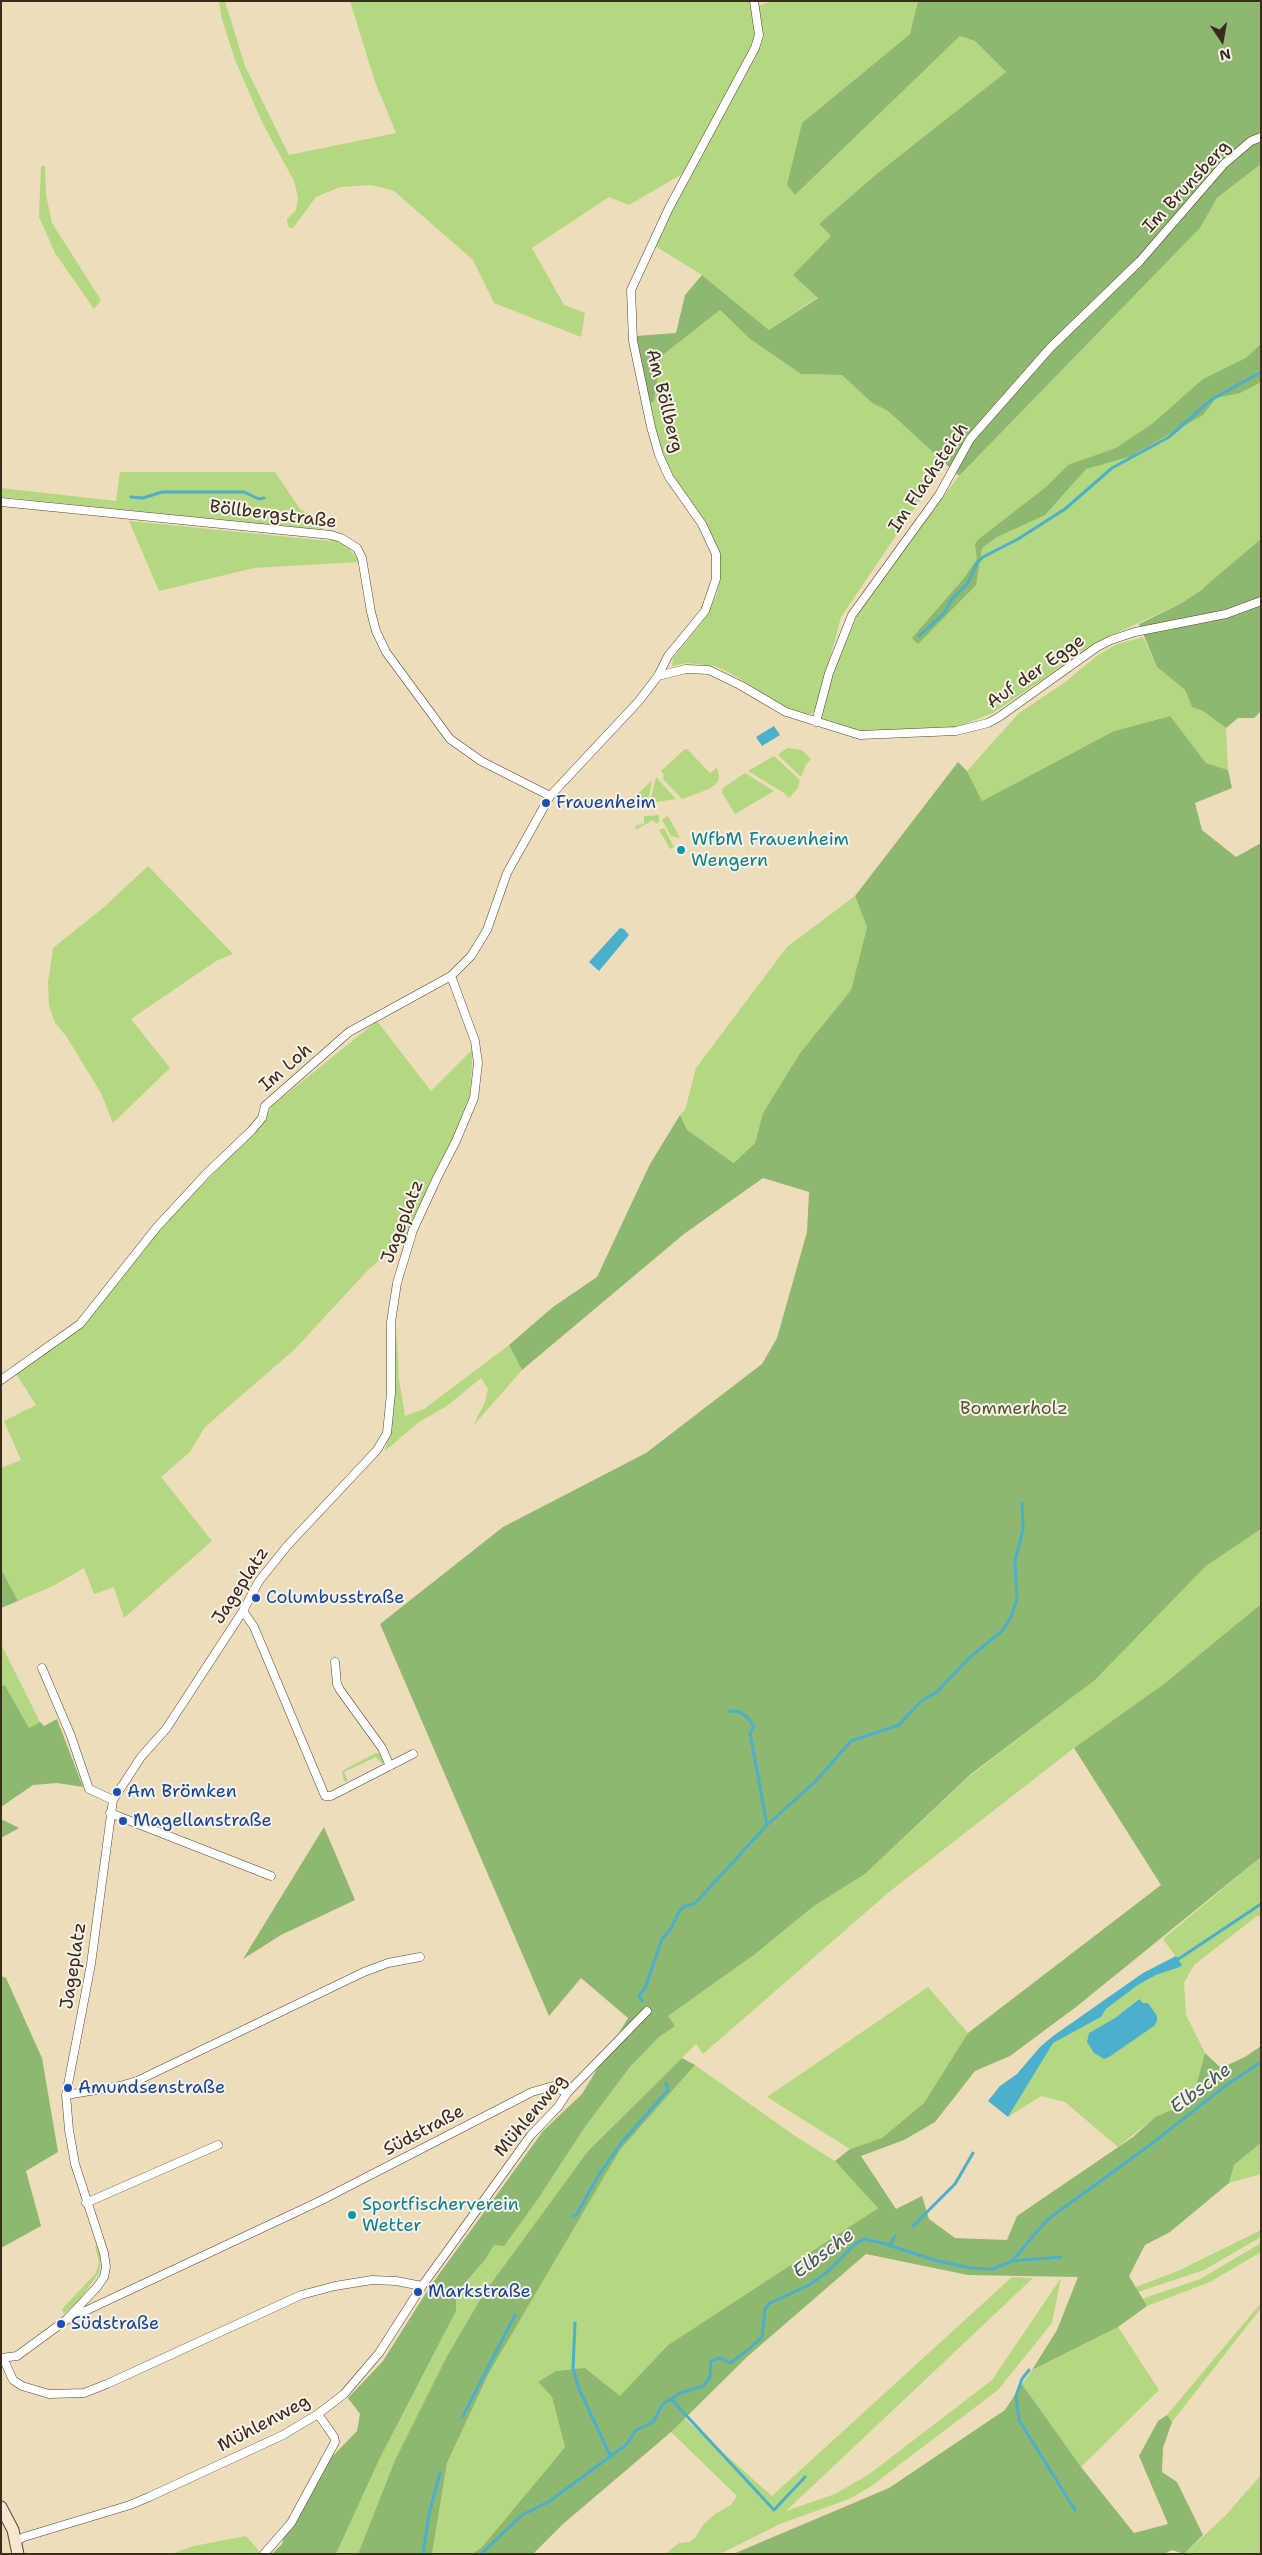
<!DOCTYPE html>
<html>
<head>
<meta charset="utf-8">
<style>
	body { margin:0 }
	#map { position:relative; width:1262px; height:2555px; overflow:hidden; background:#edb; font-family:"Shantell Sans",sans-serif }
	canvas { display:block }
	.frame { position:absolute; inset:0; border:2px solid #3b2a1e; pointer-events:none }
	.north { position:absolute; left:1197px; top:15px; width:50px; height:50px; -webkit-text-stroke:4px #f7f3e8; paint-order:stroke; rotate:168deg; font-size:14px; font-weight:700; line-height:20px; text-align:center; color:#3b2a1e }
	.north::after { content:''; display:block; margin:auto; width:18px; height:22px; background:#3b2a1e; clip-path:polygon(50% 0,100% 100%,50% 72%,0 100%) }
</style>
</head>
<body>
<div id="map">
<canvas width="1262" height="2555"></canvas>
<div class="frame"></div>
<div class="north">N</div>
</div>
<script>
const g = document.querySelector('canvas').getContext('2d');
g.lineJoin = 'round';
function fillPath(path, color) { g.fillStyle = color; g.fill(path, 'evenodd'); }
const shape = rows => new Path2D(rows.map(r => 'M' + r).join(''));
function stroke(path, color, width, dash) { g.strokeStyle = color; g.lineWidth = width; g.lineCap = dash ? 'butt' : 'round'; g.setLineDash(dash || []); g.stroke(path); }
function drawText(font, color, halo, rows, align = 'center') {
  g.font = font + ' "Shantell Sans",sans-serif'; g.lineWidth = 4; g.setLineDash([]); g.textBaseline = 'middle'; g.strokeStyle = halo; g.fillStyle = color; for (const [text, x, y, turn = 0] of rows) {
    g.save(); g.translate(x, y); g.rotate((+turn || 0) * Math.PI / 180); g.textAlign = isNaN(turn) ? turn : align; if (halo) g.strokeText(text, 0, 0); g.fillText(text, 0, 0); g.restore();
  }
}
const green = shape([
	[219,1,225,1,245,66,289,155,396,133,375,82,350,1,752,1,756,30,754,44,684,173,629,205,609,197,532,248,564,305,585,313,581,337,494,303,473,260,394,191,372,185,340,187,316,197,293,228,288,227,287,219,296,210,298,197,294,181,262,122,235,60,221,16],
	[772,1,918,1,910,34,802,123,795,195,960,36,975,41,1006,72,874,176,819,224,831,236,818,297,769,330,702,275,655,246,662,227,757,49,758,6],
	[1261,164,1261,539,1220,576,1180,604,1103,639,993,713,955,728,860,732,819,721,834,669,866,596,959,476,1200,228,1217,198],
	[41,166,45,166,46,195,52,223,101,300,94,309,55,253,39,217],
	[720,310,750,339,801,374,842,375,872,403,888,411,945,463,841,617,816,710,811,714,802,714,780,704,732,674,715,666,686,663,672,666,673,658,707,616,717,594,720,580,718,554,714,540,671,476,661,454,648,402,654,402,660,362,664,354],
	[120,472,275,472,300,509,324,524,321,530,310,529,1,497,1,488,116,501],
	[129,521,329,541,333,539,346,545,360,562,254,568,159,591],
	[1143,637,1157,667,1185,690,1192,707,1203,711,1226,728,1228,770,1206,763,1169,716,1114,731,982,801,967,771,1019,713,1064,683,1098,655,1117,644],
	[787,748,802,750,811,759,806,765,801,777,778,755],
	[685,749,687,749,710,773,717,768,719,776,718,782,709,789,682,799,663,779,664,775,661,771],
	[774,756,800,780,798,788,789,798,784,793,748,771],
	[745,773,774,791,735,814,722,793,723,788],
	[656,777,676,799,643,804,651,798],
	[652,780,649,796,633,808,631,807,630,802],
	[565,800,595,800,599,803,615,805,616,808],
	[659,815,659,822,656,824,653,820,635,830,636,825,644,824,644,816],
	[668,816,680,838,671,836,662,820],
	[664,828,674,847,670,849,659,830],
	[148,866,233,954,216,961,131,1019,170,1068,113,1123,101,1093,66,1036,55,1023,49,1005,48,983,53,948,103,908],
	[855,896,867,927,851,990,800,1053,763,1113,755,1143,735,1163,686,1130,680,1115,685,1110,696,1068,787,947],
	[377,1021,431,1091,473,1049,470,1095,451,1144,406,1236,368,1270,295,1349,205,1427,190,1452,161,1477,212,1541,124,1618,114,1587,94,1594,84,1568,53,1586,18,1601,1,1569,1,1468,21,1460,4,1421,36,1405,15,1372,79,1329,160,1227,250,1137,273,1105],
	[397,1331,399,1379,405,1416,424,1409,509,1345,522,1370,473,1426,485,1402,488,1389,481,1378,447,1406,419,1422,385,1451,391,1424],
	[1261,1529,1261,1604,1165,1683,1074,1748,889,1892,703,2054,696,2044,588,2151,484,2293,447,2356,395,2460,358,2554,336,2554,379,2460,456,2311,456,2293,485,2260,494,2245,504,2245,536,2202,585,2127,630,2067,659,2037,674,2026,668,2016,754,1955,814,1906,865,1874,971,1775,1095,1680,1206,1566],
	[1,1644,40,1722,29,1728,5,1685,1,1686],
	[376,1753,381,1754,384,1760,382,1764,376,1757,370,1760,344,1772,348,1781,344,1781,342,1772,345,1769],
	[1261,1857,1261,1917,1257,1916,1194,1965,1184,1983,1186,2015,1205,2053,1192,2101,1155,2117,1118,2147,1065,2102,1041,2096,1008,2117,1052,2043,1101,2017,1106,2009,1138,1985,1156,1975,1180,1967,1182,1965,1163,1939],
	[1138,1999,1143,2003,1148,2003,1151,2009,1089,2033,1115,2018],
	[928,1987,968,2033,924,2103,882,2138,850,2149,767,2097],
	[695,2065,795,2136,835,2161,879,2207,668,2345,620,2397,585,2368,538,2382,552,2397,565,2447,482,2547,472,2554,432,2554,447,2463,489,2373,620,2150],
	[1261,2143,1261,2174,1229,2183,1234,2165],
	[1261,2230,1261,2237,1204,2270,1138,2292,1136,2287,1178,2271],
	[1261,2243,1261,2252,1210,2282,1147,2306,1142,2299,1200,2279],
	[97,2245,101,2259,99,2273,77,2303,64,2314,62,2309,96,2273,99,2263,95,2246],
	[1012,2277,1033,2278,786,2511,835,2494,868,2475,992,2380,1061,2278,1052,2323,998,2390,870,2487,849,2499,780,2524,720,2554,665,2554,679,2543,689,2542,695,2538,703,2525,715,2514,731,2505,737,2496,671,2432,684,2418,772,2496],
	[1261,2303,1261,2308,1172,2422,1167,2415],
	[1118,2327,1159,2390,1081,2467,1022,2384,1032,2370],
	[1261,2475,1261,2554,1184,2554,1225,2516],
	[246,2536,261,2553,171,2554,194,2546]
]);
const forest = shape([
	[918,1,1261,1,1261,164,1217,198,1200,228,959,476,888,411,872,403,842,375,801,374,750,339,720,310,664,354,660,362,654,402,648,402,636,336,676,333,685,295,702,275,769,330,818,298,793,275,831,236,819,224,874,176,1006,72,975,41,960,36,795,195,787,185,802,123,910,34],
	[1261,344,1261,382,1240,393,1216,398,1203,415,1129,457,1086,469,1045,515,997,537,982,548,976,585,918,644,912,638,965,577,977,559,975,544,979,539,1046,487,1068,465,1116,448,1152,424,1203,379,1246,358],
	[1261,539,1261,711,1254,718,1238,718,1226,728,1203,711,1192,707,1185,690,1157,667,1139,624,1180,604,1201,590],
	[1170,716,1206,763,1228,770,1232,788,1195,803,1202,830,1236,857,1261,843,1261,1529,1206,1566,1095,1680,971,1774,865,1874,814,1906,754,1955,668,2016,675,2026,659,2037,630,2067,585,2127,536,2202,504,2246,494,2245,485,2260,456,2293,456,2311,379,2460,336,2554,272,2554,282,2544,284,2536,328,2461,357,2431,360,2414,348,2398,383,2361,429,2288,543,2131,582,2094,628,2018,581,1978,549,2016,380,1624,503,1527,646,1453,762,1364,777,1338,807,1232,809,1192,763,1178,684,1234,522,1370,509,1345,553,1307,597,1277,650,1164,680,1115,687,1130,734,1163,755,1143,763,1113,800,1053,851,990,867,927,855,896,958,762,967,771,982,801,1114,731],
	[1,1569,18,1601,1,1608],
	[1261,1604,1261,1857,1076,2007,1010,2056,975,2071,935,2122,904,2140,861,2156,896,2209,922,2196,929,2219,955,2238,1007,2240,1017,2216,1133,2137,1155,2117,1192,2101,1205,2053,1221,2068,1245,2057,1261,2046,1261,2143,1234,2165,1229,2183,1170,2232,1145,2245,1129,2276,1147,2306,1118,2327,1032,2370,1057,2330,1078,2277,968,2275,866,2254,748,2356,671,2432,563,2524,533,2554,472,2554,482,2547,565,2447,552,2397,538,2382,556,2371,585,2368,620,2396,668,2345,878,2208,835,2161,850,2149,882,2138,924,2103,968,2033,1161,1885,1074,1748,1165,1683],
	[5,1685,29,1728,40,1722,44,1726,57,1719,83,1787,57,1783,33,1785,1,1807,1,1686],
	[1,1819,19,1828,1,1838],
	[324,1827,355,1900,281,1935,243,1959],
	[1,1976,6,1978,42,2058,58,2152,26,2171,41,2226,1,2248],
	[682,2058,695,2065,620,2150,489,2373,447,2463,432,2554,358,2554,395,2460,447,2356,484,2293,588,2151],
	[1022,2384,1081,2467,1134,2533,1168,2524,1139,2456,1158,2421,1167,2415,1172,2422,1163,2448,1162,2472,1177,2482,1203,2535,1184,2554,1172,2550,1164,2554,733,2554,889,2488,1005,2410]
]);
const water = shape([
	[774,726,780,735,762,746,756,737],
	[620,928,624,929,629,935,599,971,589,962],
	[1176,1956,1182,1965,1180,1967,1156,1975,1138,1985,1106,2009,1101,2017,1053,2043,1008,2117,988,2101,1000,2086,1017,2074,1040,2047,1053,2036,1143,1973],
	[1139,1999,1143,2003,1148,2003,1157,2016,1157,2021,1154,2026,1109,2057,1104,2059,1094,2053,1087,2042,1089,2033,1115,2018]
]);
const stream = shape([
	[131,497,143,498,162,492,244,492,259,499,264,498],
	[919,636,944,613,952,599,968,583,977,563,983,557,1018,539,1065,509,1112,468,1169,437,1211,400,1261,372],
	[730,1711,740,1712,748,1718,754,1727,750,1733,767,1825],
	[1174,1962,1261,1904],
	[642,2001,639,1995,645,1988,662,1939,670,1930,680,1910,685,1906,694,1904,700,1898,767,1825,815,1782,851,1741,899,1725,921,1701,937,1692,968,1659,1002,1631,1011,1617,1017,1599,1015,1561,1023,1530,1022,1503],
	[573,2216,577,2214,598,2176,622,2142,668,2090,666,2083],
	[913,2226,955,2184,973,2153],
	[890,2245,895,2236],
	[1012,2261,1061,2257],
	[575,2323,573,2368,579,2389,610,2455],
	[1029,2370,1022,2379,1016,2396,1019,2420,1075,2510],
	[671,2399,774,2510,805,2477],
	[463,2416,515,2315],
	[423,2554,429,2514,440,2473],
	[481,2554,522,2515,550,2501,627,2444,636,2430,653,2422,663,2404,680,2393,703,2386,710,2377,711,2361,720,2358,730,2363,749,2349,762,2337,765,2309,770,2303,809,2285,826,2273,855,2244,864,2239,882,2243,938,2261,971,2268,993,2269,1012,2261,1047,2220,1154,2142,1225,2086,1261,2062]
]);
const minor = shape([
	[1,502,331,535,341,538,357,548,362,558,371,612,376,631,386,652,450,739,481,761,550,796],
	[658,676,686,669,709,670,740,685,786,712,860,735,956,731,988,723,999,717,1097,647,1111,640,1135,632,1226,614,1261,601],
	[816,722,829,673,852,615,939,495,970,439,1050,348,1140,261,1224,164,1251,141,1261,137],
	[1,1380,80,1324,157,1227,206,1174,252,1130,262,1118,265,1106,349,1032,451,976,471,956,487,930,507,873,550,796,638,702,658,676,668,656,705,611,716,579,716,554,702,524,669,477,659,455,651,427,633,341,631,290,669,208,755,48,759,35,754,1],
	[243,1611,254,1627,325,1796,331,1796,413,1754],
	[335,1662,337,1684,340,1690,382,1748,390,1766],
	[42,1668,71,1736,89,1789,113,1800],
	[110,1813,271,1876],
	[66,2095,120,2086,137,2081,364,1972,388,1963,420,1957],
	[86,2203,218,2145],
	[66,2320,97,2287,104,2277,106,2267,104,2253,75,2164,69,2130,66,2095,91,1964,113,1800,141,1757,166,1729,243,1611,259,1581,287,1546,377,1450,387,1433,391,1393,391,1322,397,1283,413,1230,437,1178,456,1141,474,1098,478,1063,475,1041,451,976],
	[1,2358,17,2356,66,2320,320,2201,532,2092,553,2086,567,2093],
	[3,2358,13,2380,22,2386,49,2394,84,2393,107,2384,301,2295,335,2286,372,2280,396,2281,422,2286],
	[16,2541,24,2537,130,2505,149,2497,283,2435,318,2414,344,2394,379,2353,422,2286,531,2135,558,2107,567,2093,647,2011],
	[264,2554,291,2523,335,2442,334,2437,318,2414]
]);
const secondary = shape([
	[1,2507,13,2530,18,2554]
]);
const markers = [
	[546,803,5,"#1a4fb4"],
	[681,850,5,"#0f9aa8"],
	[256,1598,5,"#1a4fb4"],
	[117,1792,5,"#1a4fb4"],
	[123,1821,5,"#1a4fb4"],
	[68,2088,5,"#1a4fb4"],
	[352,2215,5,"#0f9aa8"],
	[418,2292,5,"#1a4fb4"],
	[61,2324,5,"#1a4fb4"]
];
const streetNames = [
	["Im Brunsberg",1187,187,-47],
	["Am Böllberg",664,401,76],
	["Im Flachsteich",929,478,-56],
	["Böllbergstraße",273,515,7],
	["Auf der Egge",1036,672,-35],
	["Im Loh",286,1068,-41],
	["Jageplatz",403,1222,-69],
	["Jageplatz",241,1586,-57],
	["Jageplatz",74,1966,-81],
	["Mühlenweg",531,2116,-50],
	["Südstraße",424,2131,-28],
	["Mühlenweg",264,2424,-28]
];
const transitNames = [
	["Frauenheim",556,803],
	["Columbusstraße",266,1598],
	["Am Brömken",127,1792],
	["Magellanstraße",133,1821],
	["Amundsenstraße",78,2088],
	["Markstraße",428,2292],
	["Südstraße",71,2324]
];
const cultureNames = [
	["WfbM Frauenheim",691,840],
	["Wengern",691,861],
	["Sportfischerverein",362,2205],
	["Wetter",362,2226]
];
const parkNames = [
	["Bommerholz",1014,1409]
];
const waterNames = [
	["Elbsche",1201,2089,-37],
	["Elbsche",824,2254,-36]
];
fillPath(green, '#b3d881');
fillPath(forest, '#8eb86f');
fillPath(water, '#4cafcb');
stroke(stream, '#4cafcb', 3);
stroke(minor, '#564536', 9);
stroke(secondary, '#564536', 13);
stroke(minor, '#fff', 8);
stroke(secondary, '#fce5cf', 11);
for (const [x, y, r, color] of markers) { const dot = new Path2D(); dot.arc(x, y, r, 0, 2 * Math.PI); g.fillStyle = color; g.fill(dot); stroke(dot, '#f7f3e8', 2); }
drawText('18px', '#3b2a1e', '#f7f3e8', streetNames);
drawText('18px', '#164399', '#f7f3e8', transitNames, 'left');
drawText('18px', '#0d838f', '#f7f3e8', cultureNames, 'left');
drawText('18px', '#595637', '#f7f3e8', parkNames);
drawText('italic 19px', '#41595b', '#f7f3e8', waterNames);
</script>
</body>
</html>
